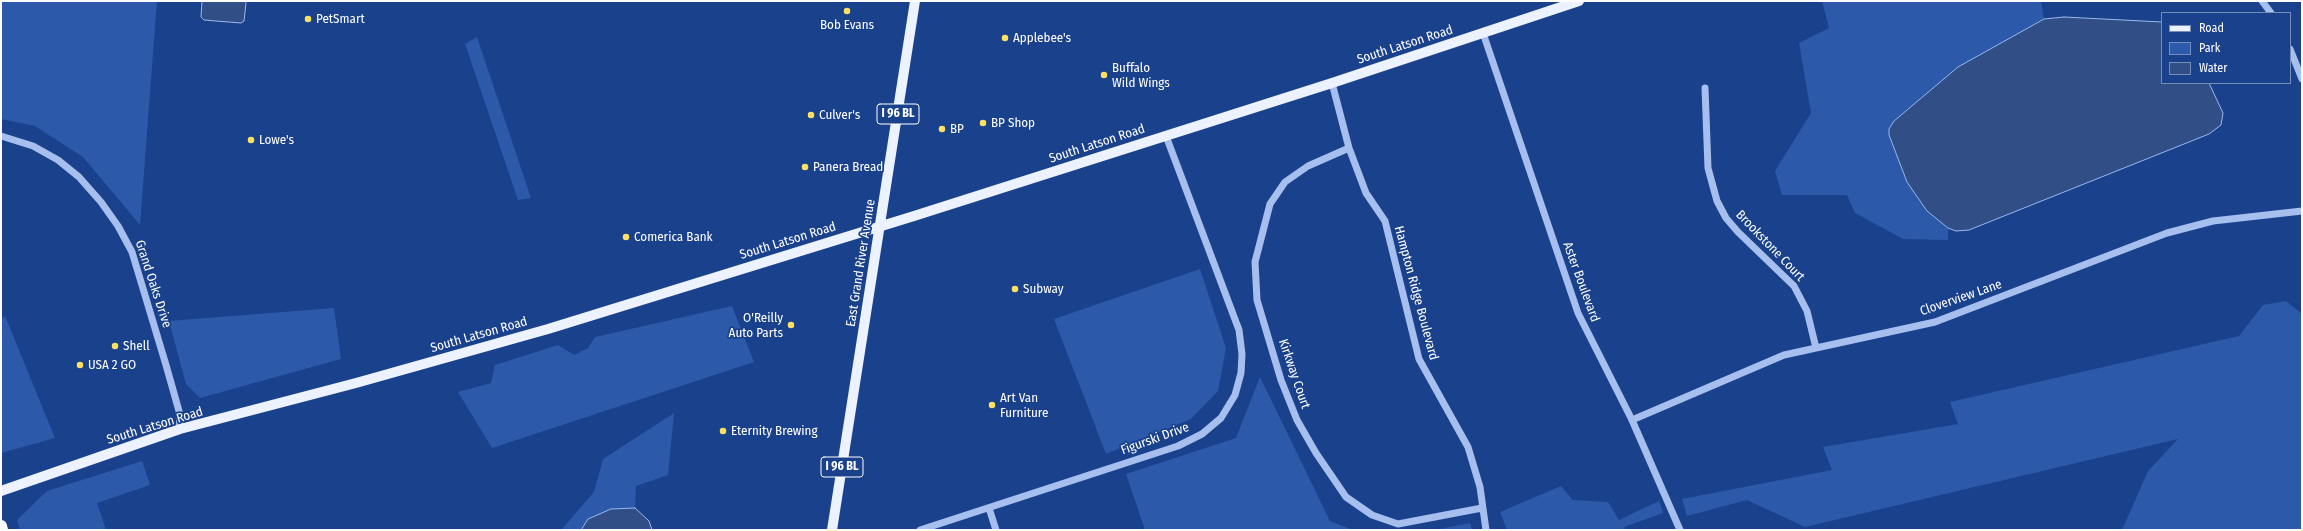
<!DOCTYPE html>
<html>
<head>
<meta charset="utf-8">
<style>
	body { margin:0 }
	#map { position:relative; width:2303px; height:531px; overflow:hidden; background:#1a418c; font-family:"Fira Sans Condensed",sans-serif }
	canvas { display:block }
	.frame { position:absolute; inset:0; border:2px solid #fff; pointer-events:none }
	.legend { position:absolute; left:2161px; top:12px; width:130px; height:72px; box-sizing:border-box; background:#1a418c; border:1px solid #768dba; margin:0; padding:5px 7px; list-style:none; font-size:12px; color:#fff }
	.legend li { display:flex; align-items:center; gap:8px; height:20px }
	.legend b { width:20px; border:1px solid #768dba }
</style>
</head>
<body>
<div id="map">
<canvas width="2303" height="531"></canvas>
<div class="frame"></div>
<ul class="legend">
<li><b style="height:5px;background:#ecf2ff"></b>Road</li>
<li><b style="height:11px;background:#2d59aa"></b>Park</li>
<li><b style="height:11px;background:#314e86"></b>Water</li>
</ul>
</div>
<script>
const g = document.querySelector('canvas').getContext('2d');
g.lineJoin = 'round';
function fillPath(path, color) { g.fillStyle = color; g.fill(path, 'evenodd'); }
const shape = rows => new Path2D(rows.map(r => 'M' + r).join(''));
function stroke(path, color, width, dash) { g.strokeStyle = color; g.lineWidth = width; g.lineCap = dash ? 'butt' : 'round'; g.setLineDash(dash || []); g.stroke(path); }
function drawText(font, color, halo, rows, align = 'center') {
  g.font = font + ' "Fira Sans Condensed",sans-serif'; g.lineWidth = 3.5; g.setLineDash([]); g.textBaseline = 'middle'; g.strokeStyle = halo; g.fillStyle = color; for (const [text, x, y, turn = 0] of rows) {
    g.save(); g.translate(x, y); g.rotate((+turn || 0) * Math.PI / 180); g.textAlign = isNaN(turn) ? turn : align; if (halo) g.strokeText(text, 0, 0); g.fillText(text, 0, 0); g.restore();
  }
}
const green = shape([
	[1,1,157,1,140,225,83,157,35,126,1,119],
	[1822,1,2041,1,2044,19,1958,67,1894,121,1889,129,1889,136,1907,182,1927,211,1948,228,1948,240,1903,239,1855,213,1847,195,1782,195,1775,171,1811,113,1799,43,1829,28],
	[477,37,531,198,518,200,465,44],
	[1200,269,1226,348,1218,391,1191,419,1106,454,1054,319],
	[2286,301,2302,314,2302,530,2122,530,2148,471,2178,439,1805,527,1747,500,1687,516,1682,499,1832,470,1823,447,1958,424,1950,402,2239,336,2263,305],
	[732,306,754,362,492,448,458,392,491,383,495,365,558,345,574,355,588,348,595,337],
	[334,308,341,359,200,398,186,384,169,321],
	[5,316,55,438,1,453,1,319],
	[1260,377,1330,521,1353,530,1145,530,1126,474,1236,438],
	[674,413,668,475,636,486,635,508,611,509,588,519,581,530,561,530,594,492,603,459],
	[142,461,150,485,97,503,106,530,20,530,17,520,47,491],
	[1561,486,1573,500,1608,502,1619,520,1659,501,1663,513,1624,527,1626,530,1507,530,1500,512],
	[1470,523,1472,530,1434,530]
]);
const water = shape([
	[202,1,245,1,246,3,244,21,241,23,204,20,201,17,202,1],
	[2064,17,2162,22,2162,83,2209,83,2223,113,2221,125,2209,134,1969,230,1956,231,1948,228,1927,211,1907,182,1889,135,1889,129,1894,121,1958,67,2044,19,2064,17],
	[635,508,649,521,652,530,581,530,588,519,611,509,635,508]
]);
const minor = shape([
	[2262,1,2271,13],
	[1483,33,1578,313,1632,420,1680,530],
	[2290,49,2302,79],
	[1332,83,1349,148,1366,193,1385,221,1419,359,1468,447,1480,487,1486,530],
	[1705,88,1708,168,1717,201,1726,218,1738,232,1794,286,1807,311,1816,348],
	[1,136,33,146,58,160,79,177,101,202,118,226,132,252,166,365,179,411,180,429],
	[1349,148,1308,166,1285,182,1270,204,1255,262,1257,300,1281,380,1297,420,1316,453,1346,497,1372,515,1398,524,1482,508],
	[1632,420,1784,355,1935,322,2167,233,2213,221,2302,211],
	[989,508,996,530],
	[920,530,1178,446,1202,434,1221,418,1235,395,1241,373,1242,354,1239,330,1166,136]
]);
const major = shape([
	[1,491,180,429,356,383,548,329,914,216,1332,83,1579,1],
	[832,530,915,1]
]);
const highway = shape([
	[1,526,2,530]
]);
const markers = [
	[847,11,4,"#ffe162"],
	[308,19,4,"#ffe162"],
	[1005,38,4,"#ffe162"],
	[1104,75,4,"#ffe162"],
	[811,115,4,"#ffe162"],
	[983,123,4,"#ffe162"],
	[942,129,4,"#ffe162"],
	[251,140,4,"#ffe162"],
	[805,167,4,"#ffe162"],
	[626,237,4,"#ffe162"],
	[1015,289,4,"#ffe162"],
	[791,325,4,"#ffe162"],
	[115,346,4,"#ffe162"],
	[80,365,4,"#ffe162"],
	[992,405,4,"#ffe162"],
	[723,431,4,"#ffe162"]
];
const shields = [
	[898,114,42],
	[842,467,42]
];
const shieldNames = [
	["I 96 BL",898,114],
	["I 96 BL",842,467]
];
const poiNames = [
	["PetSmart",316,19],
	["Bob Evans",847,25,"center"],
	["Applebee's",1013,38],
	["Buffalo",1112,68],
	["Wild Wings",1112,83],
	["Culver's",819,115],
	["BP Shop",991,123],
	["BP",950,129],
	["Lowe's",259,140],
	["Panera Bread",813,167],
	["Comerica Bank",634,237],
	["Subway",1023,289],
	["O'Reilly",783,318,"right"],
	["Auto Parts",783,333,"right"],
	["Shell",123,346],
	["USA 2 GO",88,365],
	["Art Van",1000,398],
	["Furniture",1000,413],
	["Eternity Brewing",731,431]
];
const streetNames = [
	["South Latson Road",1405,45,-18],
	["South Latson Road",1097,144,-18],
	["South Latson Road",788,241,-17],
	["Brookstone Court",1770,246,46],
	["East Grand River Avenue",861,263,-81],
	["Aster Boulevard",1581,282,70],
	["Grand Oaks Drive",153,284,72],
	["Hampton Ridge Boulevard",1416,293,75],
	["Cloverview Lane",1961,298,-19],
	["South Latson Road",479,335,-16],
	["Kirkway Court",1294,374,71],
	["South Latson Road",155,426,-17],
	["Figurski Drive",1155,439,-20]
];
fillPath(green, '#2d59aa');
fillPath(water, '#314e86');
stroke(water, '#99b9f0', 1);
stroke(minor, '#a6bfee', 7);
stroke(major, '#ecf2ff', 10);
stroke(highway, '#fff', 12);
for (const [x, y, r, color] of markers) { const dot = new Path2D(); dot.arc(x, y, r, 0, 2 * Math.PI); g.fillStyle = color; g.fill(dot); stroke(dot, '#1a418c', 1.5); }
for (const [x, y, w] of shields) { const box = new Path2D(); box.roundRect(x - w / 2, y - 10, w, 20, 3); g.fillStyle = '#1a418c'; g.fill(box); stroke(box, '#fff', 1); }
drawText('bold 12px', '#fff', null, shieldNames);
drawText('13px', '#fff', '#1a418c', poiNames, 'left');
drawText('13px', '#fff', '#1a418c', streetNames);
</script>
</body>
</html>
